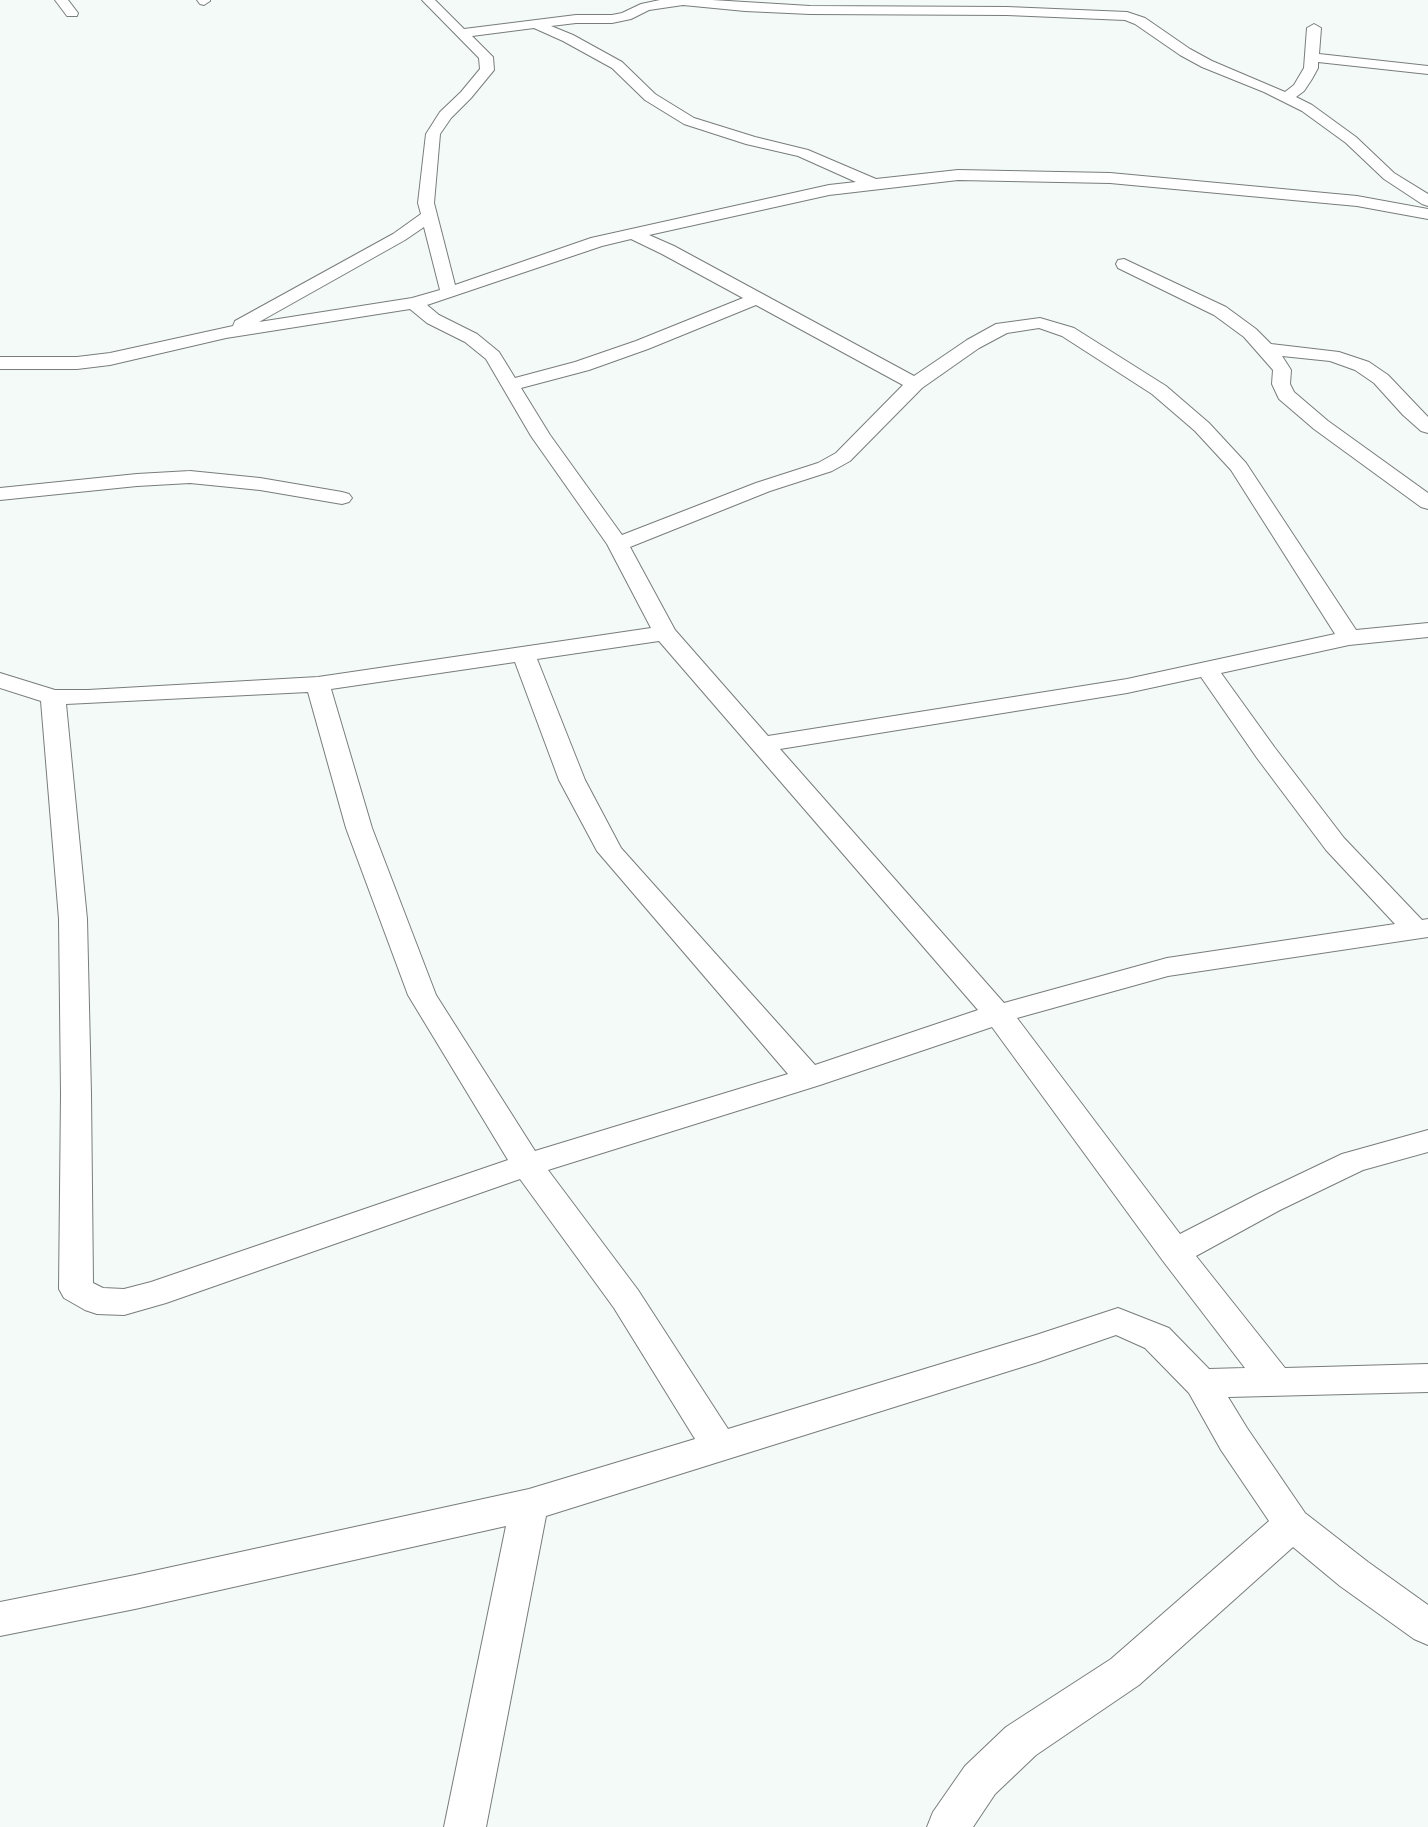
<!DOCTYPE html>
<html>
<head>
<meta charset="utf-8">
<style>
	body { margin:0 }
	canvas { display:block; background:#f4faf8 }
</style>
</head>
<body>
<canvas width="1428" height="1827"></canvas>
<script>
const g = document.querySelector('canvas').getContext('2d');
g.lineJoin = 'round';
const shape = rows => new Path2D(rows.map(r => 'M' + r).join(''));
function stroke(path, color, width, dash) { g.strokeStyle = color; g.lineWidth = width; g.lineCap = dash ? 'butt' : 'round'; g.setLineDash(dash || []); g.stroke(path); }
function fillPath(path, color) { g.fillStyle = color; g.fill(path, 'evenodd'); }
const minor = shape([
	[55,0,68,0,78,13,77,16,67,16,55,0],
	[197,0,210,0,210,1,204,5,200,4,197,0],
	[422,0,435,0,464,29,576,15,612,15,622,13,641,4,660,0,712,0,810,6,1007,7,1127,12,1145,18,1190,49,1212,61,1285,92,1294,85,1304,68,1307,28,1314,24,1321,28,1319,54,1428,66,1428,74,1318,62,1318,68,1312,79,1304,91,1296,97,1312,105,1356,137,1394,173,1428,194,1428,206,1422,204,1384,179,1346,143,1302,111,1264,92,1202,67,1180,55,1135,24,1125,20,1007,15,810,14,745,11,683,5,649,10,631,19,612,23,576,23,551,26,573,35,622,62,655,94,694,118,755,137,808,150,876,179,958,170,1110,173,1357,196,1428,209,1428,219,1357,206,1110,183,958,180,829,195,649,235,674,246,914,376,967,340,996,324,1040,318,1074,328,1166,386,1209,423,1246,463,1356,630,1428,623,1428,637,1349,645,1221,673,1275,748,1344,838,1422,920,1428,919,1428,937,1168,976,1017,1018,1180,1234,1258,1194,1342,1154,1428,1130,1428,1152,1363,1170,1280,1210,1196,1256,1285,1368,1428,1364,1428,1392,1228,1397,1247,1428,1305,1513,1368,1562,1428,1605,1428,1645,1414,1639,1340,1586,1293,1547,1139,1685,1036,1755,995,1794,973,1827,927,1827,933,1812,965,1766,1006,1727,1111,1659,1269,1521,1221,1450,1189,1393,1145,1348,1116,1335,1038,1362,546,1516,486,1827,444,1827,506,1526,135,1609,0,1636,0,1602,135,1575,529,1489,695,1439,614,1308,520,1179,166,1303,124,1315,97,1314,85,1310,64,1298,59,1289,61,1094,59,919,41,701,0,688,0,673,55,690,88,690,318,677,651,628,607,544,531,436,486,359,465,342,427,323,410,309,226,338,110,365,77,369,0,369,0,357,77,357,110,353,233,326,235,321,393,234,421,214,418,203,426,134,440,112,461,92,480,69,479,58,422,0],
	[534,28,563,41,612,68,645,100,684,124,746,144,798,156,856,182,829,185,591,238,455,285,434,203,440,134,451,118,471,98,494,70,493,57,472,36,534,28],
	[424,227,440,290,412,298,259,322,405,240,424,227],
	[631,239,662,254,743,298,636,341,575,362,515,378,499,352,477,334,439,315,427,305,602,246,631,239],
	[756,305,903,385,836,453,818,463,756,483,622,535,550,435,521,388,589,370,648,349,756,305],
	[1039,328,1062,336,1152,394,1195,431,1231,470,1335,634,1127,679,768,736,675,630,630,547,770,491,832,471,850,461,922,388,979,348,1007,333,1039,328],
	[659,641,978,1010,815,1065,621,848,585,780,537,659,659,641],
	[515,662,559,780,597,851,788,1074,535,1151,436,995,372,828,331,689,515,662],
	[1201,677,1257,758,1326,850,1395,924,1167,958,1004,1003,780,749,1127,693,1201,677],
	[308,692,346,828,408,995,508,1160,151,1282,124,1289,103,1288,93,1283,91,1094,87,919,66,704,308,692],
	[992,1027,1163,1261,1245,1368,1209,1369,1169,1328,1118,1308,1036,1335,728,1429,638,1290,548,1170,820,1085,992,1027],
	[1124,259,1226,307,1256,329,1271,344,1339,352,1369,362,1388,375,1428,417,1428,433,1421,431,1403,415,1374,383,1355,370,1330,361,1282,356,1291,370,1290,384,1294,392,1328,421,1428,493,1428,509,1421,507,1314,429,1279,399,1272,384,1273,370,1244,337,1214,315,1118,268,1116,264,1118,260,1124,259],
	[190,471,260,478,342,492,349,494,352,498,349,502,342,504,260,490,190,483,137,486,0,500,0,488,137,474,190,471]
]);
stroke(minor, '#787d7b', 2);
fillPath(minor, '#fff');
</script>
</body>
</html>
